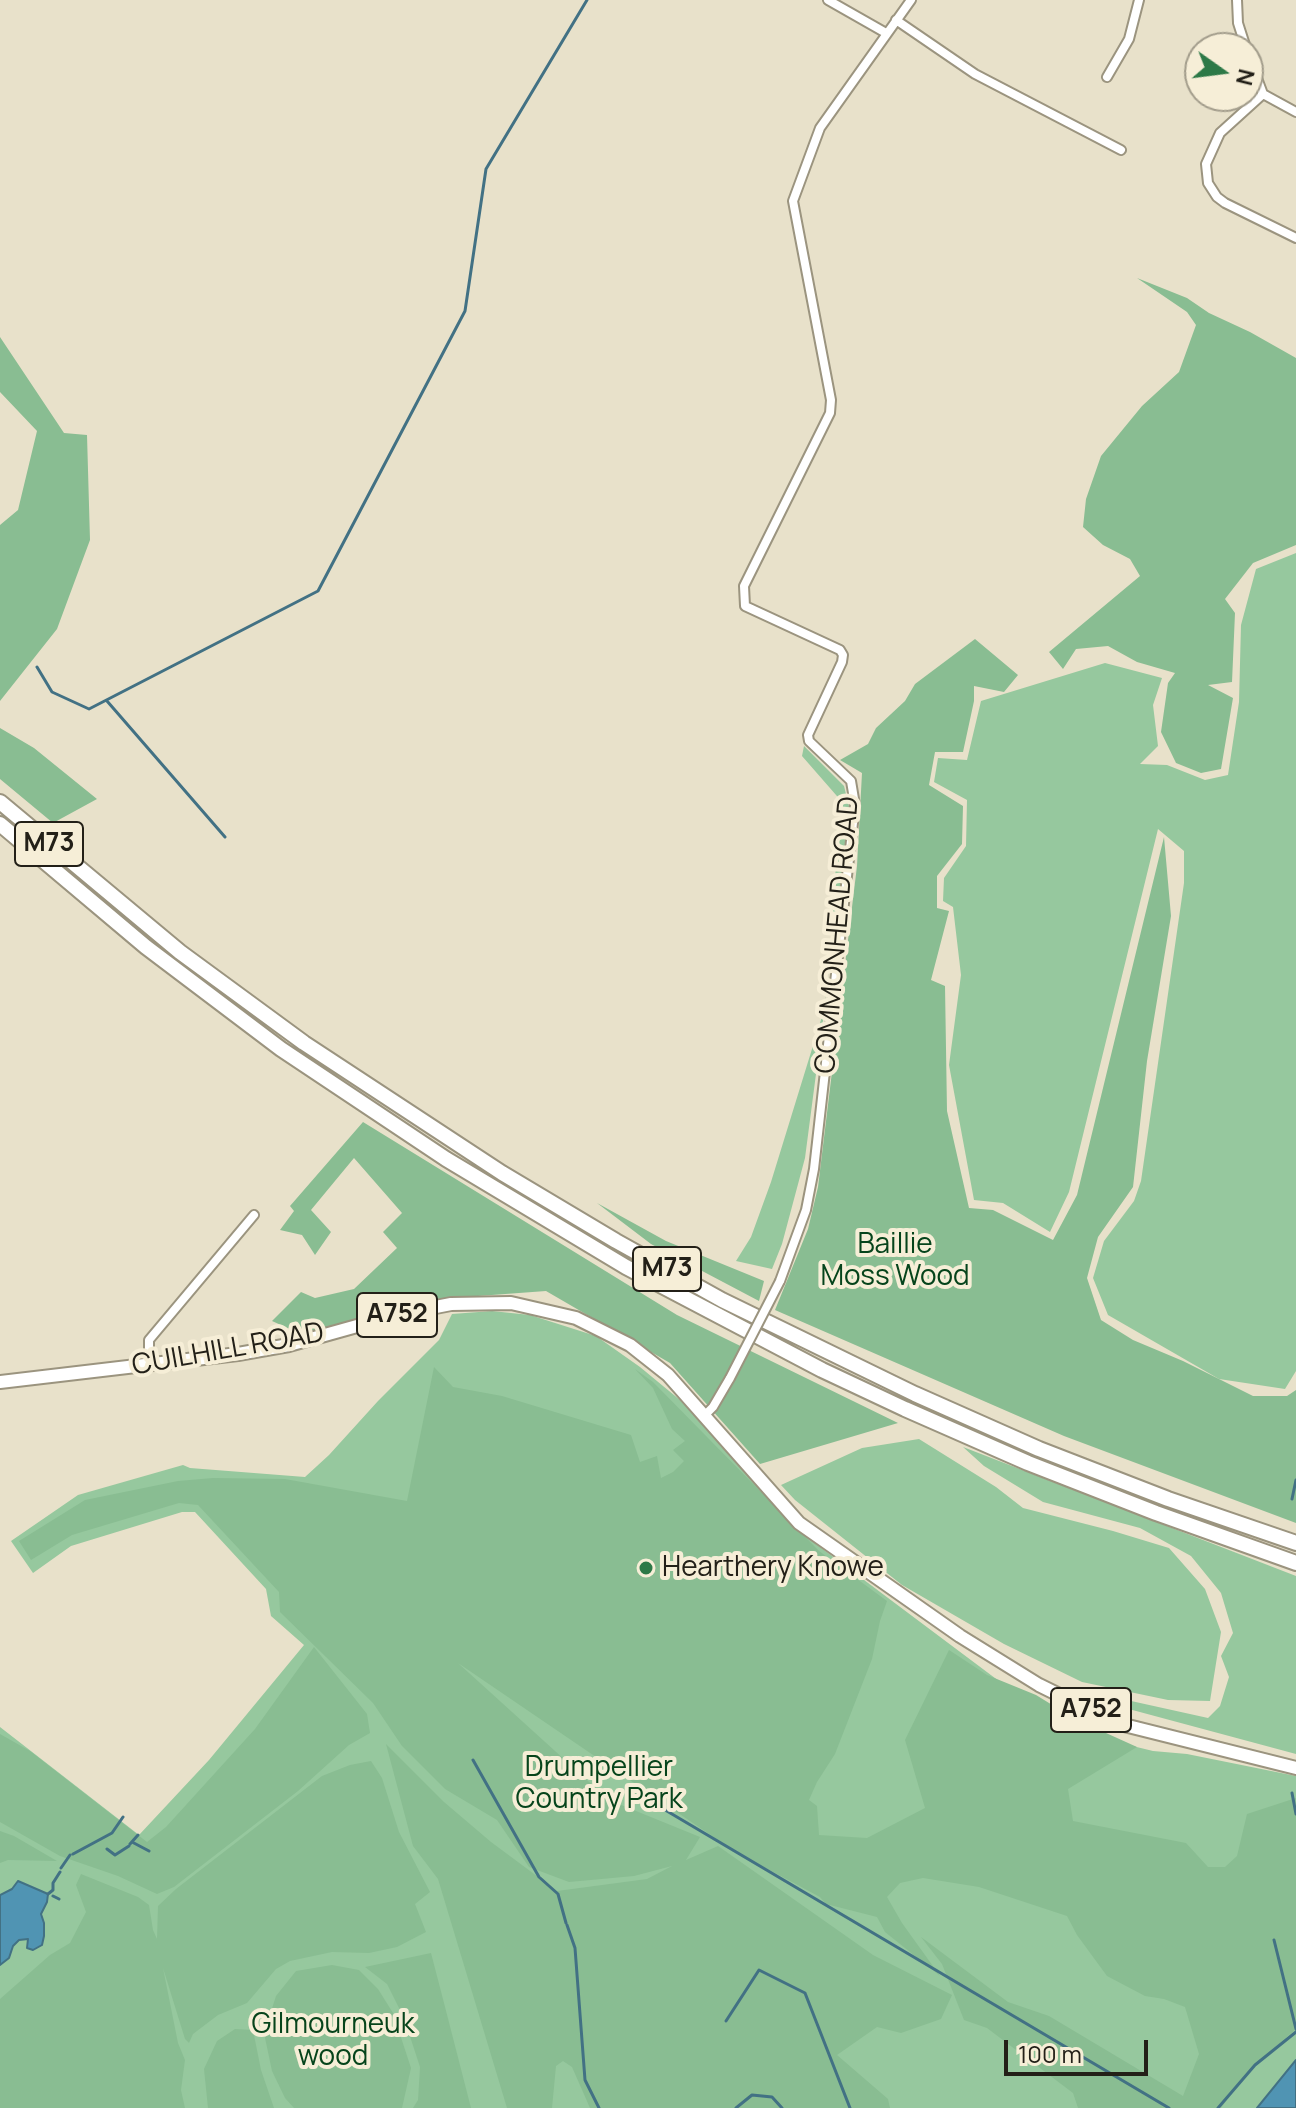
<!DOCTYPE html>
<html>
<head>
<meta charset="utf-8">
<style>
	body { margin:0 }
	#map { position:relative; width:1296px; height:2108px; overflow:hidden; background:#e8e1ca; font-family:Manrope,sans-serif }
	canvas { display:block }
	.north { position:absolute; left:1184px; top:32px; width:80px; height:80px; box-sizing:border-box; background:#f6eed7; border:2px solid #a29c8b; border-radius:50%; rotate:104deg; font-size:22px; font-weight:700; line-height:32px; text-align:center; color:#232018 }
	.north::after { content:''; display:block; margin:auto; width:28px; height:36px; background:#2d7947; clip-path:polygon(50% 0,100% 100%,50% 72%,0 100%) }
	.scale { position:absolute; left:1004px; top:2040px; width:144px; height:36px; box-sizing:border-box; border:4px solid #232018; border-top:0; padding-left:10px; font-size:24px; line-height:28px; white-space:nowrap; color:#232018; -webkit-text-stroke:6px #f6eed7; paint-order:stroke }
</style>
</head>
<body>
<div id="map">
<canvas width="1296" height="2108"></canvas>
<div class="north">N</div>
<div class="scale">100 m</div>
</div>
<script>
const g = document.querySelector('canvas').getContext('2d');
g.lineJoin = 'round';
function fillPath(path, color) { g.fillStyle = color; g.fill(path, 'evenodd'); }
const shape = rows => new Path2D(rows.map(r => 'M' + r).join(''));
function stroke(path, color, width, dash) { g.strokeStyle = color; g.lineWidth = width; g.lineCap = dash ? 'butt' : 'round'; g.setLineDash(dash || []); g.stroke(path); }
function drawText(font, color, halo, rows, align = 'center') {
  g.font = font + ' Manrope,sans-serif'; g.lineWidth = 8; g.setLineDash([]); g.textBaseline = 'middle'; g.strokeStyle = halo; g.fillStyle = color; for (const [text, x, y, turn = 0] of rows) {
    g.save(); g.translate(x, y); g.rotate((+turn || 0) * Math.PI / 180); g.textAlign = isNaN(turn) ? turn : align; if (halo) g.strokeText(text, 0, 0); g.fillText(text, 0, 0); g.restore();
  }
}
const green = shape([
	[1296,553,1296,1371,1285,1389,1219,1379,1108,1315,1093,1278,1104,1241,1134,1201,1141,1181,1184,883,1184,851,1158,829,1069,1192,1050,1232,1003,1203,974,1200,949,1065,961,975,953,907,943,901,944,878,966,846,967,800,934,782,938,758,967,760,981,701,1105,663,1162,678,1153,705,1158,746,1140,764,1167,765,1205,780,1228,775,1239,702,1241,625,1256,569],
	[804,746,844,786,849,806,839,898,805,1158,782,1244,772,1269,736,1261,751,1237,771,1182,824,1010,833,945,832,904,843,803,802,756],
	[492,1311,530,1315,596,1336,640,1367,680,1400,816,1544,1063,1729,1153,1751,1187,1754,1296,1776,1296,2108,0,2108,0,1727,139,1835,209,1760,304,1645,271,1616,266,1589,195,1512,182,1512,71,1546,33,1573,11,1541,78,1495,183,1465,190,1468,305,1477,329,1455,378,1401,439,1340,452,1314],
	[919,1439,996,1487,1023,1508,1113,1531,1169,1548,1205,1589,1221,1632,1210,1701,1168,1700,1082,1682,1004,1644,902,1585,795,1500,781,1485,862,1448],
	[963,1447,1296,1576,1296,1754,1125,1708,1104,1695,1208,1718,1220,1706,1229,1677,1221,1656,1233,1633,1221,1593,1191,1556,1140,1528,1043,1502,984,1466]
]);
const forest = shape([
	[1137,278,1187,298,1209,313,1250,332,1296,358,1296,545,1253,563,1225,599,1235,613,1232,682,1208,685,1233,698,1221,769,1201,773,1176,763,1161,732,1168,683,1175,673,1137,662,1108,646,1076,649,1063,669,1049,652,1140,576,1130,559,1103,545,1083,527,1086,499,1101,456,1142,406,1179,372,1196,325,1187,312],
	[0,337,64,433,87,435,90,540,57,629,0,701,0,525,18,510,37,431,0,392],
	[975,639,1018,675,1004,692,974,686,974,701,963,752,935,752,929,785,963,806,962,844,937,876,937,908,949,911,931,980,945,986,947,1111,969,1208,993,1210,1053,1240,1077,1195,1164,837,1171,916,1147,1061,1133,1187,1098,1237,1087,1278,1101,1320,1133,1340,1183,1361,1253,1396,1287,1396,1296,1390,1296,1523,1064,1436,775,1310,808,1229,818,1187,857,866,862,773,840,760,868,744,876,728,905,701,915,684],
	[0,728,34,748,97,799,53,823,0,779],
	[363,1122,677,1315,898,1423,760,1464,670,1363,546,1291,451,1298,301,1334,272,1321,301,1292,315,1298,354,1289,397,1248,383,1232,402,1213,354,1158,311,1210,331,1232,315,1255,302,1235,280,1230,294,1211,290,1206],
	[597,1203,666,1241,764,1281,759,1301,651,1244],
	[434,1367,453,1387,502,1396,631,1435,640,1462,657,1456,661,1478,673,1472,684,1461,673,1450,685,1441,672,1429,653,1388,635,1369,653,1382,819,1551,887,1601,880,1621,872,1659,835,1754,817,1782,809,1800,817,1806,819,1835,867,1838,925,1808,905,1740,949,1650,987,1675,1036,1695,1075,1719,1137,1747,1068,1789,1073,1821,1186,1843,1208,1867,1225,1867,1237,1856,1247,1814,1296,1798,1296,2029,1251,2068,1221,2108,1078,2108,1073,2093,987,2028,964,2020,942,1964,921,1937,1008,2002,1049,2016,1183,2096,1199,2054,1185,2007,1164,1999,1145,1996,1107,1976,1077,1935,1067,1916,979,1887,923,1878,900,1883,887,1897,902,1923,940,1976,885,1932,877,1917,826,1904,820,1897,734,1851,458,1663,609,1800,700,1837,686,1860,718,1846,873,1955,952,1995,941,2019,901,2033,877,2027,837,2055,888,2099,890,2108,590,2108,572,2067,563,2061,556,2066,552,2108,507,2108,438,1879,413,1846,386,1744,444,1802,491,1842,557,1891,647,1879,672,1866,634,1876,569,1882,529,1867,497,1820,445,1789,402,1746,373,1703,280,1612,279,1592,198,1505,179,1503,72,1535,31,1560,19,1541,85,1500,178,1481,213,1478,285,1479,407,1501],
	[314,1647,367,1714,370,1733,349,1745,298,1791,174,1887,157,1894,118,1876,60,1856,0,1822,0,1734,30,1751,147,1842,166,1827,255,1729],
	[371,1761,382,1778,399,1832,430,1892,415,1904,426,1932,397,1947,369,1953,332,1952,290,1961,276,1969,247,2003,218,2015,193,2034,189,2043,185,2039,163,1968,178,2043,185,2060,181,2090,185,2108,0,2108,0,1999,50,1955,70,1943,86,1912,76,1885,81,1874,138,1897,149,1905,153,1930,157,1939,158,1906,176,1889,322,1776,350,1765],
	[0,1831,14,1836,57,1861,8,1860,0,1863],
	[431,1953,444,2003,471,2108,413,2108,418,2100,420,2067,404,2018,387,1984,365,1967],
	[332,1965,359,1970,378,1989,393,2013,411,2068,402,2108,294,2108,285,2098,272,2071,264,2033,276,1996,296,1971],
	[235,2029,253,2030,261,2070,274,2108,208,2108,204,2069,217,2041]
]);
const water = shape([
	[18,1881,48,1894,47,1902,41,1914,44,1923,44,1936,42,1945,33,1950,27,1948,28,1939,19,1940,13,1946,9,1958,0,1965,0,1895,12,1889,18,1881],
	[1296,2060,1296,2108,1257,2108,1296,2060]
]);
const stream = shape([
	[37,667,52,692,89,709,318,591,465,311,486,169,587,0],
	[107,701,225,837],
	[1292,1499,1296,1480],
	[473,1760,539,1877,558,1894,566,1923],
	[1292,1793,1296,1814],
	[655,1804,1169,2108],
	[132,1842,149,1851],
	[130,1844,138,1835],
	[107,1849,115,1855,129,1846],
	[73,1854,112,1833,123,1817],
	[61,1868,70,1855],
	[48,1894,53,1890,53,1883,60,1872],
	[53,1896,59,1899],
	[567,1925,575,1948,585,2080,599,2108],
	[1274,1940,1296,2029],
	[726,2021,759,1970,805,1993,850,2108],
	[736,2108,752,2095,772,2097,782,2108],
	[1218,2108,1255,2065,1296,2032]
]);
const minor = shape([
	[828,0,886,33],
	[1237,0,1238,23,1246,48],
	[896,20,975,74,1121,150],
	[1248,54,1263,94,1296,112],
	[1107,77,1129,39,1139,0],
	[1263,94,1220,133,1206,164,1208,183,1217,197,1225,203,1296,238],
	[780,1281,806,1210,814,1169,855,805,851,781,809,741,808,735,842,662,843,655,840,650,745,606,744,586,830,413,831,400,793,201,820,128,911,0],
	[149,1365,149,1340,254,1215],
	[705,1415,713,1407,730,1378]
]);
const primary = shape([
	[0,1382,238,1354,289,1345,400,1314,451,1304,511,1303,576,1318,630,1345,668,1375,799,1523,960,1636,1039,1685,1116,1723,1296,1768]
]);
const motorway = shape([
	[0,802,180,952,304,1043,502,1173,616,1241,722,1300,915,1394,1039,1449,1168,1499,1296,1543],
	[0,824,146,947,281,1049,446,1159,626,1267,822,1370,905,1409,1028,1463,1156,1513,1296,1563]
]);
const minorBridge = shape([
	[730,1378,780,1281]
]);
const markers = [
	[646,1568,8,"#2d7947"]
];
const shields = [
	[49,844,68],
	[667,1269,68],
	[397,1315,80],
	[1091,1710,80]
];
const shieldNames = [
	["M73",49,844],
	["M73",667,1269],
	["A752",397,1315],
	["A752",1091,1710]
];
const streetNames = [
	["COMMONHEAD ROAD",838,935,-85],
	["CUILHILL ROAD",228,1350,-10]
];
const parkNames = [
	["Baillie",895,1245],
	["Moss Wood",895,1277],
	["Drumpellier",599,1768],
	["Country Park",599,1800],
	["Gilmourneuk",333,2025],
	["wood",333,2057]
];
const poiNames = [
	["Hearthery Knowe",662,1568]
];
fillPath(green, '#96c89e');
fillPath(forest, '#89bd92');
fillPath(water, '#5094b3');
stroke(water, '#427184', 2);
stroke(stream, '#427184', 3);
stroke(minor, '#9b947f', 12);
stroke(primary, '#9b947f', 16);
stroke(motorway, '#9b947f', 18);
stroke(minor, '#fff', 8);
stroke(primary, '#fff', 12);
stroke(motorway, '#fff', 14);
stroke(minorBridge, '#9b947f', 12, []);
stroke(minorBridge, '#fff', 8);
for (const [x, y, r, color] of markers) { const dot = new Path2D(); dot.arc(x, y, r, 0, 2 * Math.PI); g.fillStyle = color; g.fill(dot); stroke(dot, '#f6eed7', 3); }
for (const [x, y, w] of shields) { const box = new Path2D(); box.roundRect(x - w / 2, y - 22, w, 44, 6); g.fillStyle = '#f6eed7'; g.fill(box); stroke(box, '#232018', 2); }
drawText('bold 26px', '#232018', null, shieldNames);
drawText('28px', '#232018', '#f6eed7', streetNames);
drawText('28px', '#06441b', '#f6eed7', parkNames);
drawText('28px', '#232018', '#f6eed7', poiNames, 'left');
</script>
</body>
</html>
